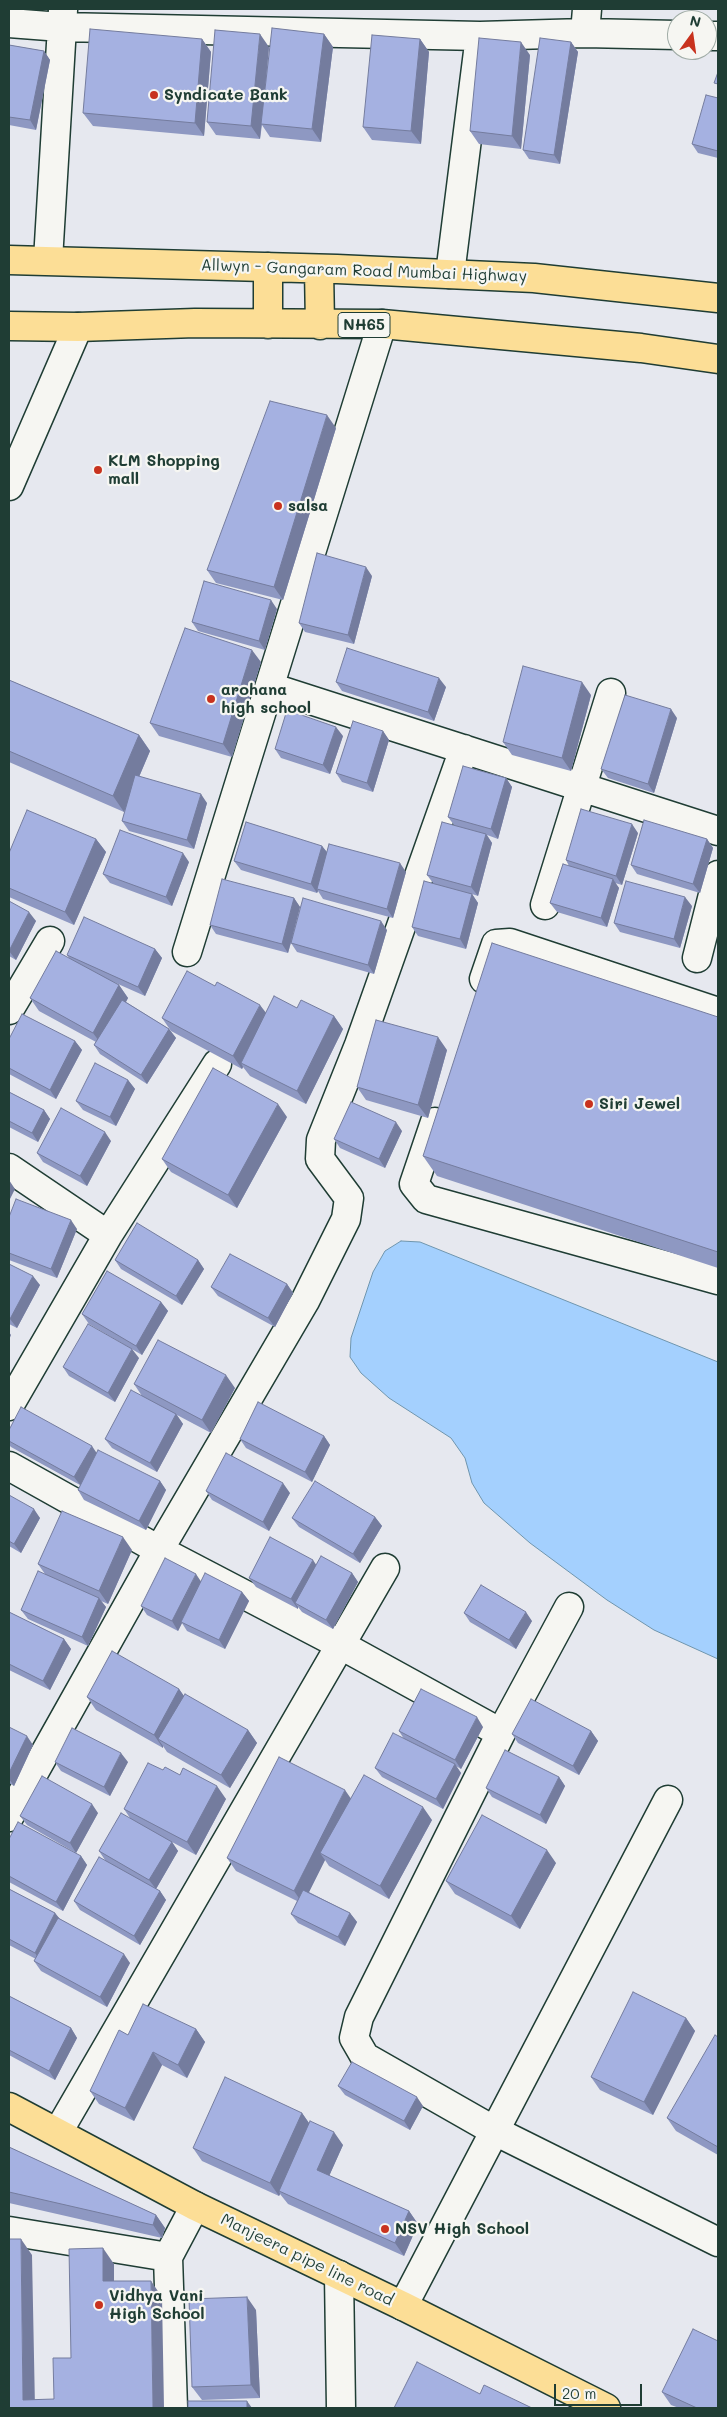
<!DOCTYPE html>
<html>
<head>
<meta charset="utf-8">
<style>
	body { margin:0 }
	#map { position:relative; width:727px; height:2417px; overflow:hidden; background:#e6e8ef; font-family:Mali,sans-serif }
	canvas { display:block }
	.frame { position:absolute; inset:0; border:10px solid #1f3d34; pointer-events:none }
	.north { position:absolute; left:667px; top:10px; width:50px; height:50px; box-sizing:border-box; background:#f6f6f2; border:1px solid #a0aca6; border-radius:50%; rotate:14deg; font-size:14px; font-weight:700; line-height:20px; text-align:center; color:#1f3d34 }
	.north::after { content:''; display:block; margin:auto; width:18px; height:22px; background:#c8321e; clip-path:polygon(50% 0,100% 100%,50% 72%,0 100%) }
	.scale { position:absolute; left:554px; top:2384px; width:88px; height:22px; box-sizing:border-box; border:2px solid #1f3d34; border-top:0; padding-left:6px; font-size:15px; line-height:18px; white-space:nowrap; color:#1f3d34; -webkit-text-stroke:4px #f6f6f2; paint-order:stroke }
</style>
</head>
<body>
<div id="map">
<canvas width="727" height="2417"></canvas>
<div class="frame"></div>
<div class="north">N</div>
<div class="scale">20 m</div>
</div>
<script>
const g = document.querySelector('canvas').getContext('2d');
g.lineJoin = 'round';
function fillPath(path, color) { g.fillStyle = color; g.fill(path, 'evenodd'); }
const shape = rows => new Path2D(rows.map(r => 'M' + r).join(''));
function stroke(path, color, width, dash) { g.strokeStyle = color; g.lineWidth = width; g.lineCap = dash ? 'butt' : 'round'; g.setLineDash(dash || []); g.stroke(path); }
function drawText(font, color, halo, rows, align = 'center') {
  g.font = font + ' Mali,sans-serif'; g.lineWidth = 4.5; g.setLineDash([]); g.textBaseline = 'middle'; g.strokeStyle = halo; g.fillStyle = color; for (const [text, x, y, turn = 0] of rows) {
    g.save(); g.translate(x, y); g.rotate((+turn || 0) * Math.PI / 180); g.textAlign = isNaN(turn) ? turn : align; if (halo) g.strokeText(text, 0, 0); g.fillText(text, 0, 0); g.restore();
  }
}
const water = shape([
	[401,1241,420,1242,718,1362,718,1659,654,1630,607,1600,530,1543,484,1503,472,1483,465,1458,451,1438,389,1398,361,1373,350,1357,351,1338,373,1272,385,1251,401,1241]
]);
const minor = shape([
	[9,23,61,27,480,36,585,33,677,35],
	[585,33,587,9],
	[707,36,718,36],
	[48,260,63,10],
	[450,274,480,36],
	[9,486,78,327],
	[270,687,718,831],
	[545,905,611,693],
	[187,952,382,324],
	[697,958,718,875],
	[484,979,496,944,510,943,718,1012],
	[9,1010,50,941],
	[435,1122,414,1184,426,1199,718,1280],
	[9,1168,108,1235],
	[9,1406,108,1235,217,1064],
	[9,1466,159,1550,339,1644,501,1733],
	[569,1607,501,1733,359,2017,354,2038,365,2057,493,2130,718,2242],
	[9,1817,159,1550,305,1301,346,1219,349,1198,320,1159,321,1140,359,1045,464,749],
	[58,2132,385,1568],
	[9,2231,168,2257,195,2206],
	[168,2257,173,2408],
	[339,2275,341,2408],
	[403,2306,668,1800]
]);
const major = shape([
	[9,2107,195,2206,403,2306,606,2408]
]);
const highway = shape([
	[9,260,337,269,534,278,718,298],
	[319,269,320,325],
	[268,324,268,267],
	[9,326,78,327,195,323,382,324,641,348,718,359]
]);
const wall = shape([
	[658,9,671,9,671,10],
	[324,34,333,47,321,142,270,137,262,125,260,139,216,135,207,122,269,47,265,92],
	[202,39,211,52,204,136,93,126,83,113],
	[420,39,429,52,421,144,372,140,363,127],
	[571,42,578,52,560,164,529,159,523,150],
	[9,45,44,51,50,60,36,130,9,125],
	[530,55,521,149,479,144,470,131],
	[718,98,718,158,698,153,692,144],
	[336,428,283,600,216,583,207,570],
	[372,576,354,644,305,632,299,623],
	[277,609,265,650,198,631,192,622],
	[261,662,232,757,159,736,150,723],
	[9,680,139,735,150,751,139,777,207,803,194,849,129,831,122,821,126,807,124,812,9,762],
	[336,682,446,687,434,721,342,691],
	[591,695,571,771,512,755,503,742],
	[677,718,654,793,608,778,601,769],
	[383,731,389,740,373,792,342,782,336,773],
	[343,736,330,774,281,758,275,749],
	[506,778,512,787,498,839,487,835,492,843,478,896,472,894,478,903,466,949,418,936,412,927,433,883,427,875,454,825,448,817],
	[638,833,622,885,615,883,619,888,607,927,557,912,550,903,569,866,566,860],
	[96,839,106,852,74,925,9,897,9,853],
	[707,839,713,848,700,893,637,874,631,865],
	[322,846,327,852,406,872,393,918,323,899,318,891,317,893,241,870,234,861],
	[189,862,172,906,110,883,103,874],
	[294,898,300,907,293,935,387,930,374,974,297,952,291,943,288,953,216,934,210,925],
	[9,901,36,921,16,960,9,956],
	[692,906,680,948,620,932,614,923],
	[155,949,162,958,145,996,109,980,119,985,128,998,126,1002,169,1029,176,1038,147,1084,100,1054,94,1045,96,1042,39,1011,30,998,69,958,67,955],
	[297,1008,334,1016,343,1029,306,1104,250,1076,243,1067,242,1069,171,1031,162,1018,266,1013],
	[718,1017,718,1268,437,1176,423,1156],
	[9,1039,75,1041,82,1050,56,1099,9,1074],
	[447,1050,428,1118,366,1100,357,1087],
	[128,1080,135,1089,116,1126,83,1110,76,1101],
	[9,1092,44,1110,50,1119,38,1142,9,1127],
	[287,1117,237,1208,171,1172,162,1159],
	[402,1131,385,1168,340,1148,334,1139],
	[111,1141,87,1186,43,1162,37,1153],
	[9,1217,77,1229,57,1278,9,1260],
	[115,1260,198,1260,204,1269,182,1305,121,1269],
	[9,1264,40,1285,17,1328,9,1324],
	[287,1284,293,1293,275,1327,218,1296,211,1287],
	[161,1302,168,1311,142,1355,89,1324,82,1314],
	[139,1358,115,1402,69,1376,63,1367],
	[134,1384,235,1388,211,1433,177,1415,183,1424,157,1472,112,1448,105,1439,142,1396],
	[9,1430,97,1453,160,1481,166,1490,146,1530,84,1500,78,1490,80,1485,11,1447,9,1445],
	[324,1436,330,1445,312,1482,246,1448,240,1439],
	[206,1491,290,1493,269,1531,212,1500],
	[9,1495,40,1518,21,1553,9,1546],
	[375,1517,382,1526,360,1563,299,1527,292,1518],
	[132,1550,108,1604,101,1601,106,1607,88,1646,28,1619,21,1610,45,1574,38,1564],
	[316,1565,352,1573,358,1582,333,1629,302,1612,298,1607,298,1609,256,1587,249,1578],
	[242,1592,249,1601,225,1649,187,1631,182,1623,178,1631,147,1615,141,1606],
	[9,1612,64,1639,71,1649,50,1690,9,1670],
	[464,1613,532,1621,516,1649,470,1622],
	[179,1689,184,1696,248,1730,257,1743,230,1788,167,1752,163,1746,163,1748,96,1710,87,1697],
	[9,1727,33,1745,14,1786,9,1783],
	[483,1727,461,1769,456,1766,461,1773,443,1809,382,1777,375,1768,404,1739,399,1731],
	[591,1731,598,1741,579,1775,518,1743,512,1734],
	[55,1762,128,1762,110,1796,61,1771],
	[163,1770,226,1799,196,1855,172,1842,178,1851,156,1889,160,1891,166,1900,140,1945,80,1910,74,1901,105,1860,99,1851,130,1818,124,1809],
	[559,1777,565,1786,546,1824,492,1797,486,1788],
	[351,1798,432,1820,389,1899,329,1866,325,1860,309,1892,350,1913,357,1922,345,1946,298,1923,291,1914,297,1901,236,1871,227,1858],
	[98,1813,76,1853,27,1825,20,1816],
	[9,1839,81,1856,87,1865,63,1911,9,1882],
	[556,1863,520,1929,455,1894,446,1881],
	[9,1889,55,1913,60,1919,130,1963,107,2007,41,1971,34,1961,36,1959,9,1945],
	[9,1996,71,2028,77,2038,55,2080,9,2055],
	[686,2018,695,2031,653,2115,600,2090,591,2077],
	[196,2029,205,2042,187,2078,162,2065,134,2121,99,2104,90,2091,128,2035],
	[718,2037,718,2155,676,2131,667,2118],
	[338,2086,423,2106,410,2130,345,2095],
	[302,2113,309,2123,343,2145,329,2176,409,2211,418,2224,404,2256,288,2204,280,2194,279,2196,202,2161,193,2148],
	[9,2147,156,2215,165,2228,162,2238,9,2203],
	[256,2310,260,2398,202,2400,192,2387],
	[662,2392,718,2408,679,2408,671,2405]
]);
const shadedWall = shape([
	[260,34,269,47,260,139,251,126],
	[324,34,333,47,321,142,312,129],
	[202,39,211,52,204,136,195,123],
	[420,39,429,52,421,144,411,131],
	[521,42,530,55,521,149,512,136],
	[571,42,578,52,560,164,554,155],
	[44,51,50,60,36,130,30,120],
	[327,415,336,428,283,600,274,587],
	[366,567,372,576,354,644,348,635],
	[271,600,277,609,265,650,259,641],
	[252,650,261,662,232,757,223,744],
	[439,678,446,687,434,721,428,712],
	[582,682,591,695,571,771,562,758],
	[671,709,677,718,654,793,648,784],
	[336,727,343,736,330,774,323,765],
	[383,731,389,740,373,792,367,783],
	[139,735,150,751,124,812,113,796],
	[506,778,512,787,498,839,491,829],
	[201,794,207,803,194,849,187,840],
	[632,824,638,833,622,885,616,876],
	[486,834,492,843,478,896,471,887],
	[96,839,106,852,74,925,65,912],
	[707,839,713,848,700,893,693,884],
	[322,846,329,855,317,889,318,891,317,893,311,884],
	[183,853,189,862,172,906,166,897],
	[400,863,406,872,393,918,387,909],
	[613,879,619,888,607,927,601,918],
	[472,894,478,903,466,949,460,939],
	[685,897,692,906,680,948,674,939],
	[294,898,300,907,288,953,282,944],
	[29,912,36,921,16,960,9,951],
	[381,921,387,930,374,974,368,965],
	[155,949,162,958,145,996,138,987],
	[119,985,128,998,102,1045,93,1033],
	[260,1005,270,1018,241,1063,243,1067,242,1069,233,1056],
	[334,1016,343,1029,306,1104,297,1091],
	[169,1029,176,1038,147,1084,141,1075],
	[438,1037,447,1050,428,1118,418,1105],
	[75,1041,82,1050,56,1099,50,1090],
	[128,1080,135,1089,116,1126,110,1117],
	[278,1104,287,1117,237,1208,228,1195],
	[44,1110,50,1119,38,1142,32,1133],
	[396,1122,402,1131,385,1168,379,1159],
	[105,1132,111,1141,87,1186,80,1176],
	[9,1180,15,1189,9,1201],
	[71,1220,77,1229,57,1278,51,1269],
	[198,1260,204,1269,182,1305,176,1296],
	[33,1276,40,1285,17,1328,10,1319],
	[287,1284,293,1293,275,1327,268,1318],
	[161,1302,168,1311,142,1355,136,1346],
	[9,1332,11,1335,9,1340],
	[132,1349,139,1358,115,1402,108,1393],
	[226,1375,235,1388,211,1433,202,1420],
	[176,1414,183,1424,157,1472,150,1463],
	[324,1436,330,1445,312,1482,305,1472],
	[92,1446,98,1455,81,1486,74,1477],
	[160,1481,166,1490,146,1530,139,1521],
	[283,1483,290,1493,269,1531,263,1522],
	[34,1509,40,1518,21,1553,14,1544],
	[375,1517,382,1526,360,1563,353,1554],
	[123,1537,132,1550,108,1604,99,1591],
	[313,1560,319,1569,295,1603,298,1607,298,1609,291,1599],
	[352,1573,358,1582,333,1629,326,1620],
	[196,1574,202,1583,181,1622,182,1623,178,1631,172,1621],
	[242,1592,249,1601,225,1649,219,1640],
	[99,1598,106,1607,88,1646,82,1637],
	[526,1612,532,1621,516,1649,509,1640],
	[64,1639,71,1649,50,1690,43,1681],
	[179,1689,188,1702,158,1739,163,1746,163,1748,154,1735],
	[477,1717,483,1727,461,1769,455,1760],
	[248,1730,257,1743,230,1788,221,1775],
	[591,1731,598,1741,579,1775,573,1766],
	[27,1736,33,1745,14,1786,9,1779,9,1773],
	[121,1753,128,1762,110,1796,104,1787],
	[455,1764,461,1773,443,1809,436,1799],
	[559,1777,565,1786,546,1824,540,1815],
	[217,1786,226,1799,196,1855,187,1842],
	[345,1790,354,1803,320,1853,325,1860,303,1904,294,1891],
	[92,1804,98,1813,76,1853,70,1843],
	[423,1807,432,1820,389,1899,380,1886],
	[172,1842,178,1851,156,1889,149,1880],
	[547,1850,556,1863,520,1929,511,1916],
	[81,1856,87,1865,63,1911,56,1902],
	[160,1891,166,1900,140,1945,134,1936],
	[55,1913,62,1922,41,1962,35,1953],
	[350,1913,357,1922,345,1946,338,1937],
	[124,1954,130,1963,107,2007,100,1997],
	[686,2018,695,2031,653,2115,644,2102],
	[71,2028,77,2038,55,2080,49,2071],
	[196,2029,205,2042,187,2078,178,2065],
	[153,2052,162,2065,134,2121,125,2108],
	[417,2097,423,2106,410,2130,404,2121],
	[302,2113,311,2126,279,2191,280,2194,279,2196,270,2183],
	[334,2132,343,2145,326,2183,317,2170],
	[409,2211,418,2224,404,2256,395,2243],
	[156,2215,165,2228,162,2238,153,2225],
	[21,2239,32,2255,35,2408,23,2400],
	[103,2248,114,2264,114,2297,103,2281],
	[151,2281,162,2297,164,2408,153,2408],
	[247,2297,256,2310,260,2398,251,2385],
	[247,2401,252,2408,247,2408]
]);
const building = shape([
	[272,28,324,34,312,129,261,124,272,28],
	[90,29,202,39,195,123,83,113,90,29],
	[215,30,260,34,251,126,207,122,215,30],
	[372,35,420,39,411,131,363,127,372,35],
	[479,38,521,42,512,136,470,131,479,38],
	[540,38,571,42,554,155,523,150,540,38],
	[9,45,44,51,30,120,9,117,9,45],
	[718,72,718,84,714,83,718,72],
	[706,95,718,98,718,151,692,144,706,95],
	[270,401,327,415,274,587,207,570,270,401],
	[317,553,366,567,348,635,299,623,317,553],
	[204,581,271,600,259,641,192,622,204,581],
	[185,628,252,650,223,744,150,723,185,628],
	[347,648,439,678,428,712,336,682,347,648],
	[523,666,582,682,562,758,503,742,523,666],
	[9,680,139,735,113,796,9,751,9,680],
	[625,695,671,709,648,784,601,769,625,695],
	[287,710,336,727,323,765,275,749,287,710],
	[353,721,383,731,367,783,336,773,353,721],
	[463,766,506,778,491,829,448,817,463,766],
	[135,775,201,794,187,840,122,821,135,775],
	[581,809,632,824,616,876,566,860,581,809],
	[27,810,96,839,65,912,9,888,9,853,27,810],
	[644,820,707,839,693,884,631,865,644,820],
	[246,822,322,846,311,884,234,861,246,822],
	[442,822,486,834,471,887,427,875,442,822],
	[120,830,183,853,166,897,103,874,120,830],
	[329,844,400,863,387,909,317,889,329,844],
	[563,864,613,879,601,918,550,903,563,864],
	[222,879,294,898,282,944,210,925,222,879],
	[424,881,472,894,460,939,412,927,424,881],
	[626,881,685,897,674,939,614,923,626,881],
	[303,898,381,921,368,965,291,943,303,898],
	[9,901,29,912,9,951,9,901],
	[84,917,155,949,138,987,67,955,84,917],
	[492,943,718,1017,718,1252,423,1156,492,943],
	[56,951,119,985,93,1033,30,998,56,951],
	[187,971,215,986,217,982,260,1005,233,1056,162,1018,187,971],
	[274,996,297,1008,301,1000,334,1016,297,1091,241,1063,274,996],
	[122,1000,169,1029,141,1075,94,1045,122,1000],
	[22,1014,75,1041,50,1090,9,1068,9,1039,22,1014],
	[376,1020,438,1037,418,1105,357,1087,376,1020],
	[95,1063,128,1080,110,1117,76,1101,95,1063],
	[213,1068,278,1104,228,1195,162,1159,213,1068],
	[9,1092,44,1110,32,1133,9,1121,9,1092],
	[351,1102,396,1122,379,1159,334,1139,351,1102],
	[61,1108,105,1132,80,1176,37,1153,61,1108],
	[16,1199,71,1220,51,1269,9,1253,9,1217,16,1199],
	[137,1223,198,1260,176,1296,115,1260,137,1223],
	[230,1254,287,1284,268,1318,211,1287,230,1254],
	[9,1264,33,1276,10,1319,9,1318,9,1264],
	[107,1271,161,1302,136,1346,82,1314,107,1271],
	[88,1324,132,1349,108,1393,63,1367,88,1324],
	[158,1340,226,1375,202,1420,134,1384,158,1340],
	[131,1390,176,1414,150,1463,105,1439,131,1390],
	[258,1402,324,1436,305,1472,240,1439,258,1402],
	[21,1407,92,1446,74,1477,9,1441,9,1430,21,1407],
	[98,1450,160,1481,139,1521,78,1490,98,1450],
	[226,1453,283,1483,263,1522,206,1491,226,1453],
	[315,1481,375,1517,353,1554,292,1518,315,1481],
	[9,1495,34,1509,14,1544,9,1541,9,1495],
	[62,1511,123,1537,99,1591,38,1564,62,1511],
	[270,1537,313,1560,291,1599,249,1578,270,1537],
	[321,1556,352,1573,326,1620,295,1603,321,1556],
	[165,1558,196,1574,172,1621,141,1606,165,1558],
	[38,1571,99,1598,82,1637,21,1610,38,1571],
	[205,1573,242,1592,219,1640,181,1622,205,1573],
	[481,1585,526,1612,509,1640,464,1613,481,1585],
	[9,1612,64,1639,43,1681,9,1664,9,1612],
	[112,1651,179,1689,154,1735,87,1697,112,1651],
	[421,1689,477,1717,455,1760,399,1731,421,1689],
	[185,1694,248,1730,221,1775,158,1739,185,1694],
	[531,1699,591,1731,573,1766,512,1734,531,1699],
	[9,1727,27,1736,9,1773,9,1727],
	[72,1728,121,1753,104,1787,55,1762,72,1728],
	[393,1733,455,1764,436,1799,375,1768,393,1733],
	[505,1750,559,1777,540,1815,486,1788,505,1750],
	[279,1757,345,1790,294,1891,227,1858,279,1757],
	[148,1763,163,1770,165,1767,180,1775,183,1768,217,1786,187,1842,124,1809,148,1763],
	[364,1775,423,1807,380,1886,320,1853,364,1775],
	[42,1776,92,1804,70,1843,20,1816,42,1776],
	[121,1813,172,1842,149,1880,99,1851,121,1813],
	[482,1815,547,1850,511,1916,446,1881,482,1815],
	[18,1822,81,1856,56,1902,9,1876,9,1839,18,1822],
	[99,1857,160,1891,134,1936,74,1901,99,1857],
	[9,1889,55,1913,35,1953,9,1939,9,1889],
	[303,1890,350,1913,338,1937,291,1914,303,1890],
	[58,1918,124,1954,100,1997,34,1961,58,1918],
	[633,1992,686,2018,644,2102,591,2077,633,1992],
	[9,1996,71,2028,49,2071,9,2050,9,1996],
	[143,2004,196,2029,178,2065,153,2052,125,2108,90,2091,119,2030,128,2035,143,2004],
	[715,2035,718,2037,718,2147,667,2118,715,2035],
	[352,2062,417,2097,404,2121,338,2086,352,2062],
	[225,2077,302,2113,270,2183,193,2148,225,2077],
	[310,2121,334,2132,317,2170,409,2211,395,2243,279,2191,310,2121],
	[9,2147,156,2215,153,2225,9,2192,9,2147],
	[9,2239,21,2239,23,2400,54,2399,53,2358,71,2358,69,2249,103,2248,103,2281,151,2281,153,2408,9,2408,9,2239],
	[247,2297,251,2385,192,2387,189,2299,247,2297],
	[693,2329,718,2341,718,2408,697,2408,662,2392,693,2329],
	[417,2362,480,2394,484,2385,532,2408,394,2408,417,2362],
	[188,2401,247,2401,247,2408,188,2408,188,2401]
]);
const markers = [
	[154,95,5,"#c8321e"],
	[98,470,5,"#c8321e"],
	[278,506,5,"#c8321e"],
	[211,699,5,"#c8321e"],
	[589,1104,5,"#c8321e"],
	[385,2229,5,"#c8321e"],
	[99,2305,5,"#c8321e"]
];
const shields = [
	[364,325,52]
];
const shieldNames = [
	["NH65",364,325]
];
const poiNames = [
	["Syndicate Bank",164,95],
	["KLM Shopping",108,461],
	["mall",108,479],
	["salsa",288,506],
	["arohana",221,690],
	["high school",221,708],
	["Siri Jewel",599,1104],
	["NSV High School",395,2229],
	["Vidhya Vani",109,2296],
	["High School",109,2314]
];
const streetNames = [
	["Allwyn - Gangaram Road Mumbai Highway",364,271,2],
	["Manjeera pipe line road",307,2260,26]
];
fillPath(water, '#a4d0fe');
stroke(water, '#6f95ad', 1);
stroke(minor, '#1f3d34', 31);
stroke(major, '#1f3d34', 31);
stroke(highway, '#1f3d34', 31);
stroke(minor, '#f6f6f2', 28);
stroke(major, '#fcde96', 28);
stroke(highway, '#fcde96', 28);
fillPath(wall, '#8e98c2');
fillPath(shadedWall, '#747c9e');
fillPath(building, '#a5b1e1');
stroke(building, '#747c9e', 1);
for (const [x, y, r, color] of markers) { const dot = new Path2D(); dot.arc(x, y, r, 0, 2 * Math.PI); g.fillStyle = color; g.fill(dot); stroke(dot, '#f6f6f2', 2); }
for (const [x, y, w] of shields) { const box = new Path2D(); box.roundRect(x - w / 2, y - 12.5, w, 25, 4); g.fillStyle = '#f6f6f2'; g.fill(box); stroke(box, '#1f3d34', 1); }
drawText('bold 15px', '#1f3d34', null, shieldNames);
drawText('bold 16px', '#1f3d34', '#f6f6f2', poiNames, 'left');
drawText('16px', '#1f3d34', '#f6f6f2', streetNames);
</script>
</body>
</html>
